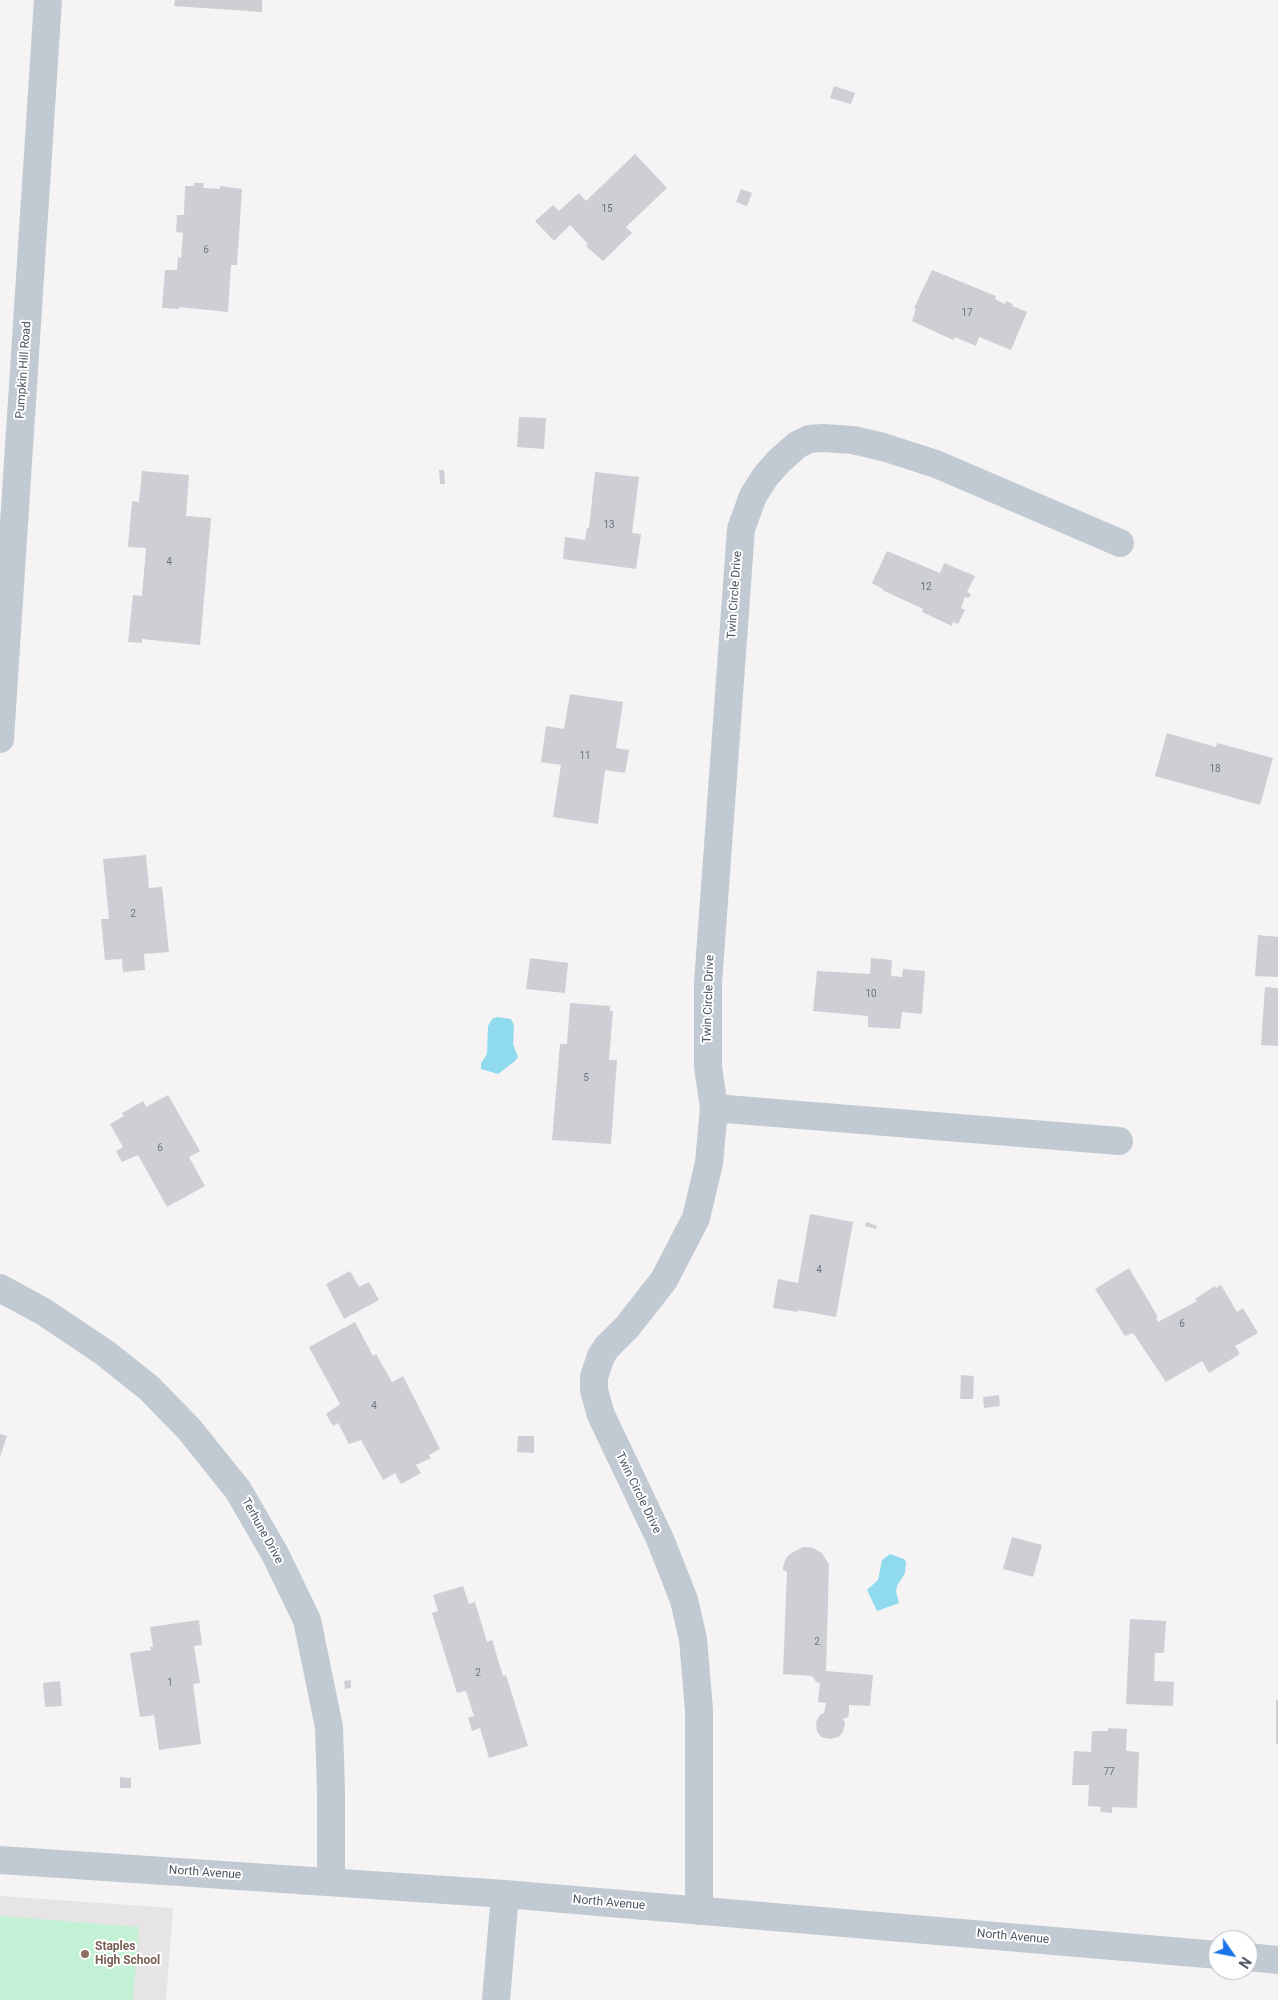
<!DOCTYPE html>
<html>
<head>
<meta charset="utf-8">
<style>
	body { margin:0 }
	#map { position:relative; width:1278px; height:2000px; overflow:hidden; background:#f5f3f3; font-family:Roboto,sans-serif }
	canvas { display:block }
	.north { position:absolute; left:1208px; top:1930px; width:50px; height:50px; box-sizing:border-box; background:#fff; border:1px solid #b7bbc0; border-radius:50%; rotate:123deg; font-size:14px; font-weight:700; line-height:20px; text-align:center; color:#4a5661 }
	.north::after { content:''; display:block; margin:auto; width:18px; height:22px; background:#1a73e8; clip-path:polygon(50% 0,100% 100%,50% 72%,0 100%) }
</style>
</head>
<body>
<div id="map">
<canvas width="1278" height="2000"></canvas>
<div class="north">N</div>
</div>
<script>
const g = document.querySelector('canvas').getContext('2d');
g.lineJoin = 'round';
function fillPath(path, color) { g.fillStyle = color; g.fill(path, 'evenodd'); }
const shape = rows => new Path2D(rows.map(r => 'M' + r).join(''));
function stroke(path, color, width, dash) { g.strokeStyle = color; g.lineWidth = width; g.lineCap = dash ? 'butt' : 'round'; g.setLineDash(dash || []); g.stroke(path); }
function drawText(font, color, halo, rows, align = 'center') {
  g.font = font + ' Roboto,sans-serif'; g.lineWidth = 4; g.setLineDash([]); g.textBaseline = 'middle'; g.strokeStyle = halo; g.fillStyle = color; for (const [text, x, y, turn = 0] of rows) {
    g.save(); g.translate(x, y); g.rotate((+turn || 0) * Math.PI / 180); g.textAlign = isNaN(turn) ? turn : align; if (halo) g.strokeText(text, 0, 0); g.fillText(text, 0, 0); g.restore();
  }
}
const education = shape([
	[0,1896,173,1908,166,2000,0,2000]
]);
const green = shape([
	[0,1916,139,1927,133,2000,0,2000]
]);
const water = shape([
	[497,1017,511,1019,514,1025,513,1044,518,1057,515,1061,498,1074,481,1069,481,1063,487,1054,488,1026,492,1019],
	[890,1554,904,1559,906,1562,905,1573,897,1586,896,1592,899,1603,877,1611,867,1590,878,1580,882,1560]
]);
const building = shape([
	[175,0,262,0,262,12,174,6],
	[834,86,855,93,851,104,830,98],
	[635,154,667,188,626,227,632,233,603,261,586,246,588,244,570,225,554,241,535,221,553,205,559,211,579,193,586,201],
	[194,183,204,183,203,188,220,189,220,186,242,189,237,265,231,265,228,312,179,307,179,309,162,308,165,270,177,270,178,257,181,258,183,233,176,232,177,215,184,215,185,186,194,186],
	[741,189,752,193,747,206,736,202],
	[932,270,996,296,995,299,1005,304,1006,301,1013,304,1012,306,1027,312,1011,350,979,337,976,346,955,337,953,340,912,321,916,309,914,308],
	[519,417,546,418,544,449,517,447],
	[439,470,444,470,445,484,440,484],
	[142,471,189,475,186,516,211,518,200,645,142,639,142,643,128,642,133,595,142,596,146,548,128,547,132,501,139,502],
	[595,472,639,477,632,533,641,534,636,569,563,559,565,537,585,540,587,528,589,528],
	[887,551,940,573,944,563,975,576,967,592,971,594,969,598,965,597,961,608,965,610,958,624,953,622,952,626,922,612,923,609,882,590,883,589,872,583],
	[570,694,623,702,616,748,629,750,625,773,605,770,598,824,553,817,561,765,541,762,546,726,564,729],
	[1167,733,1216,747,1217,743,1273,758,1260,805,1155,776],
	[146,855,149,888,162,887,169,952,144,954,145,970,123,972,122,959,105,960,101,919,109,919,103,859],
	[1258,935,1278,937,1278,977,1255,976],
	[530,958,568,963,565,993,526,989],
	[871,958,892,960,891,976,902,977,903,969,925,971,922,1014,902,1012,900,1029,868,1027,868,1016,813,1011,817,971,870,974],
	[1265,987,1278,988,1278,1046,1261,1045],
	[570,1003,610,1006,610,1011,613,1011,609,1060,617,1060,611,1144,552,1140,560,1044,567,1044],
	[168,1095,200,1151,189,1157,205,1186,167,1207,138,1155,122,1162,116,1151,123,1147,110,1124,124,1116,122,1113,143,1101,146,1107],
	[810,1214,853,1222,836,1317,798,1310,798,1312,773,1308,778,1279,798,1283],
	[866,1222,877,1226,876,1229,865,1226],
	[1129,1268,1158,1317,1156,1318,1158,1322,1197,1301,1195,1299,1215,1286,1216,1288,1221,1285,1237,1312,1243,1308,1258,1333,1235,1346,1240,1354,1209,1373,1202,1361,1166,1382,1133,1333,1125,1336,1095,1289],
	[350,1271,359,1287,369,1282,379,1300,344,1319,326,1284],
	[355,1322,373,1356,376,1354,392,1382,403,1376,440,1449,429,1455,431,1458,416,1465,421,1473,401,1484,395,1473,383,1480,361,1440,349,1444,338,1423,333,1426,326,1414,340,1404,309,1347],
	[961,1375,974,1376,973,1399,960,1399],
	[999,1395,1000,1406,984,1408,983,1397],
	[0,1434,7,1436,0,1457],
	[518,1436,534,1436,534,1453,517,1452],
	[1012,1537,1042,1545,1033,1577,1003,1569],
	[803,1547,813,1548,822,1553,829,1565,826,1671,873,1675,870,1706,849,1705,849,1714,847,1718,843,1718,845,1723,843,1732,838,1737,830,1739,821,1737,817,1731,816,1722,820,1715,824,1713,826,1703,818,1702,820,1683,816,1682,812,1676,783,1674,787,1572,783,1570,783,1567,786,1558,790,1554],
	[463,1586,469,1604,475,1602,487,1642,492,1640,503,1676,506,1675,528,1746,489,1758,480,1728,472,1731,468,1718,474,1716,466,1691,457,1693,432,1613,438,1611,433,1595],
	[1130,1619,1166,1621,1164,1653,1155,1653,1154,1681,1174,1682,1173,1706,1126,1704],
	[199,1620,202,1645,194,1646,200,1683,193,1684,201,1744,159,1750,154,1715,140,1717,130,1653,151,1650,150,1647,153,1647,150,1627],
	[351,1680,351,1688,345,1689,344,1681],
	[60,1681,62,1706,45,1707,43,1683],
	[1276,1700,1278,1700,1278,1744,1276,1744],
	[1108,1728,1127,1729,1126,1751,1139,1752,1137,1808,1112,1807,1112,1813,1100,1812,1101,1807,1088,1806,1089,1785,1072,1785,1074,1751,1091,1752,1092,1731,1108,1731],
	[120,1777,131,1778,131,1788,120,1788]
]);
const minor = shape([
	[0,739,48,0],
	[714,1108,1119,1141],
	[0,1288,44,1312,105,1353,149,1388,189,1429,238,1490,275,1554,307,1620,329,1727,331,1790,331,1881],
	[0,1860,505,1894,1218,1955],
	[699,1911,699,1710,693,1639,684,1600,660,1539,601,1415,594,1390,594,1377,601,1356,607,1347,627,1327,664,1280,696,1218,709,1163,714,1108,708,1067,708,983,741,529,753,496,765,477,778,462,797,445,809,439,823,438,853,440,883,447,936,464,1120,543],
	[1248,1957,1278,1960],
	[496,2000,505,1894]
]);
const markers = [
	[85,1954,5,"#8d6e63"]
];
const numberNames = [
	["15",607,209],
	["6",206,250],
	["17",967,313],
	["13",609,525],
	["4",169,562],
	["12",926,587],
	["11",585,756],
	["18",1215,769],
	["2",133,914],
	["10",871,994],
	["5",586,1078],
	["6",160,1148],
	["4",819,1270],
	["6",1182,1324],
	["4",374,1406],
	["2",817,1642],
	["2",478,1673],
	["1",170,1683],
	["77",1109,1772]
];
const streetNames = [
	["Pumpkin Hill Road",24,370,-86],
	["Twin Circle Drive",735,595,-86],
	["Twin Circle Drive",709,999,-88],
	["Twin Circle Drive",638,1493,64],
	["Terhune Drive",262,1531,61],
	["North Avenue",205,1873,4],
	["North Avenue",609,1903,5],
	["North Avenue",1013,1937,5]
];
const educationNames = [
	["Staples",95,1947],
	["High School",95,1961]
];
fillPath(education, '#e6e4e5');
fillPath(green, '#c3f1d5');
fillPath(water, '#90daee');
fillPath(building, '#cdcfd5');
stroke(minor, '#c1cad2', 28);
for (const [x, y, r, color] of markers) { const dot = new Path2D(); dot.arc(x, y, r, 0, 2 * Math.PI); g.fillStyle = color; g.fill(dot); stroke(dot, '#fff', 2); }
drawText('10px', '#6b747e', null, numberNames);
drawText('12px', '#4a5661', '#fff', streetNames);
drawText('bold 12px', '#785e54', '#fff', educationNames, 'left');
</script>
</body>
</html>
